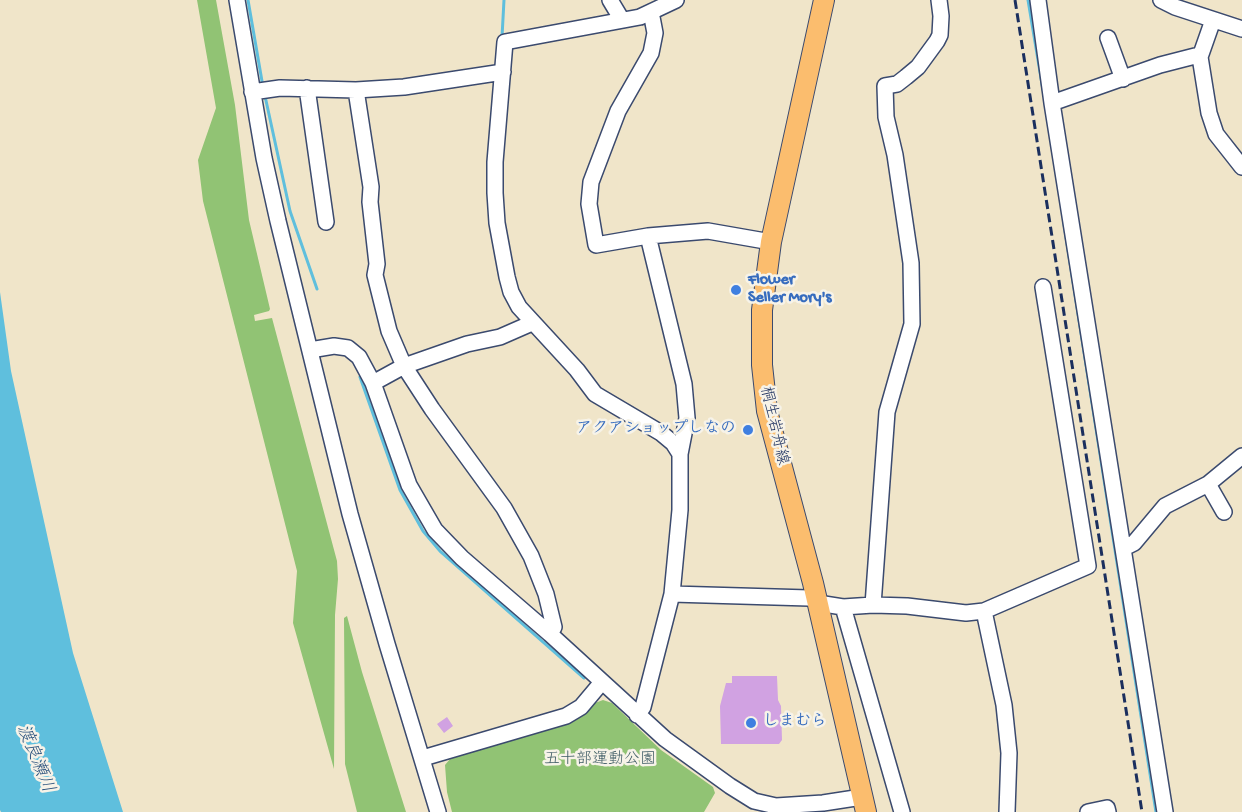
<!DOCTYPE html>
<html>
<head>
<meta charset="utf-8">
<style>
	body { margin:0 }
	canvas { display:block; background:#f0e5c9 }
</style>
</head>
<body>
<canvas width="1242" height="812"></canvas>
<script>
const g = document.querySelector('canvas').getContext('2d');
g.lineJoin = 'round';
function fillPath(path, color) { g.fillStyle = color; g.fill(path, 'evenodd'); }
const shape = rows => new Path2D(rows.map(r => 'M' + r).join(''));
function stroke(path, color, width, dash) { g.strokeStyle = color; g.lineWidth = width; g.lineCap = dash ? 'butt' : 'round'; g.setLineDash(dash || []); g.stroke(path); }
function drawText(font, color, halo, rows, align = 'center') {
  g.font = font + ' "Gochi Hand","Klee One",sans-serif'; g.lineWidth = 5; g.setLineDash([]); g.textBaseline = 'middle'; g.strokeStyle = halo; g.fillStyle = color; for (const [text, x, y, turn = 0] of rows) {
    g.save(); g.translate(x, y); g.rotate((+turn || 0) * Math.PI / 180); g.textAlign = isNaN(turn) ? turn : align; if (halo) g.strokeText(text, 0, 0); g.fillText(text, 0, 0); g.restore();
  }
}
const green = shape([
	[197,0,216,0,235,105,249,220,270,309,269,311,254,315,255,321,272,318,337,561,338,579,335,615,334,769,293,623,297,571,203,201,198,160,216,108],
	[347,616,362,672,406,812,357,812,345,764,344,618],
	[603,700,612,703,661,750,713,787,715,793,704,812,452,812,447,792,445,765,450,759,458,754]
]);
const water = shape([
	[0,292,11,371,73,653,123,812,1,812,0,810]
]);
const stream = shape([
	[248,0,263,87],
	[1028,0,1043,90],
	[502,37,504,0],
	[265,96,290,211,317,289],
	[1064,224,1156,812],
	[360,377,400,490,423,531,440,551,584,678]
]);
const building = shape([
	[732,676,777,676,778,700,781,706,782,740,779,744,721,744,720,706,726,683,732,683],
	[447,717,453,726,444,733,437,724]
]);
const minor = shape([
	[237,0,264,158,278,221,350,514,387,644,438,812],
	[610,0,622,20],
	[676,0,640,17,505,42,495,162,495,193,497,223,507,277,511,292,519,307,577,370,595,394,661,433,673,443,680,454],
	[1038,0,1052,103,1165,812],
	[1161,0,1175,7,1242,29],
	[651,12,655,33,651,53,618,111,591,182,589,204,596,245,648,236,708,231,771,242],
	[1213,20,1200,57,1209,113,1216,134,1242,167],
	[1108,38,1123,79],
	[307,88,326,222],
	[356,90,371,187,370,202,377,264,375,275,389,331,404,366,373,383],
	[252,92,280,88,356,90,404,87,503,72],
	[1052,103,1160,65,1195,56,1200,57],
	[532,323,500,337,467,344,404,366,432,409,504,508,531,556,546,594,554,627,550,634],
	[310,350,334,346,348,348,359,357,373,383,409,485,435,530,462,558,550,634,665,739,730,786,754,801,776,806,823,803,862,797],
	[1208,484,1224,512],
	[1124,548,1134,543,1165,506,1208,484,1242,456],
	[672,594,809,598,824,604,843,607,873,605,907,606,966,613,984,611,1088,566,1043,287],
	[873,605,887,412,912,324,911,263,895,155,886,117,885,86,897,84,906,77,918,67,937,41,940,35,941,16,939,0],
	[843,607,902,812],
	[984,611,1004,705,1009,753,1007,812],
	[637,715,643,707,672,594,680,510,680,454,687,418,684,384,648,236],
	[423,758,566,716,581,707,602,682],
	[1088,812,1107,808,1108,812]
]);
const major = shape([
	[824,0,771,242,762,310,762,365,767,411,813,583,866,812]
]);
const rail = shape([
	[1015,0,1142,812]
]);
const markers = [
	[736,290,6,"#3f7fe0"],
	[748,430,6,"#3f7fe0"],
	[751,723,6,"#3f7fe0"]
];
const shopNames = [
	["Flower",748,281],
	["Seller Mory's",748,299],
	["アクアショップしなの",736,430,"right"],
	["しまむら",763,723]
];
const streetNames = [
	["桐生岩舟線",773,426,77]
];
const parkNames = [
	["五十部運動公園",600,761]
];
const waterNames = [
	["渡良瀬川",34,759,68]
];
fillPath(green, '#91c374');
fillPath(water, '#5fbfdd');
stroke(stream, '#5fbfdd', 3);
fillPath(building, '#d1a2e2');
stroke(minor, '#3b4a6e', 18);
stroke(major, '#3b4a6e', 22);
stroke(minor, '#fff', 15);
stroke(major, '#fbbd6e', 20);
stroke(rail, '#1b2f5e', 3, [9, 4.5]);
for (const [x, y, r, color] of markers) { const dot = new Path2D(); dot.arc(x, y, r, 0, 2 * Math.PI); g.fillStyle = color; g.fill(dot); stroke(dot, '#f7f3e8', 2); }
drawText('bold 16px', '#366cbe', '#f7f3e8', shopNames, 'left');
drawText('16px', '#1b2f5e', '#f7f3e8', streetNames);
drawText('16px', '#3e5b65', '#f7f3e8', parkNames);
drawText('italic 18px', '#2c537e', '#f7f3e8', waterNames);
</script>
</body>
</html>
